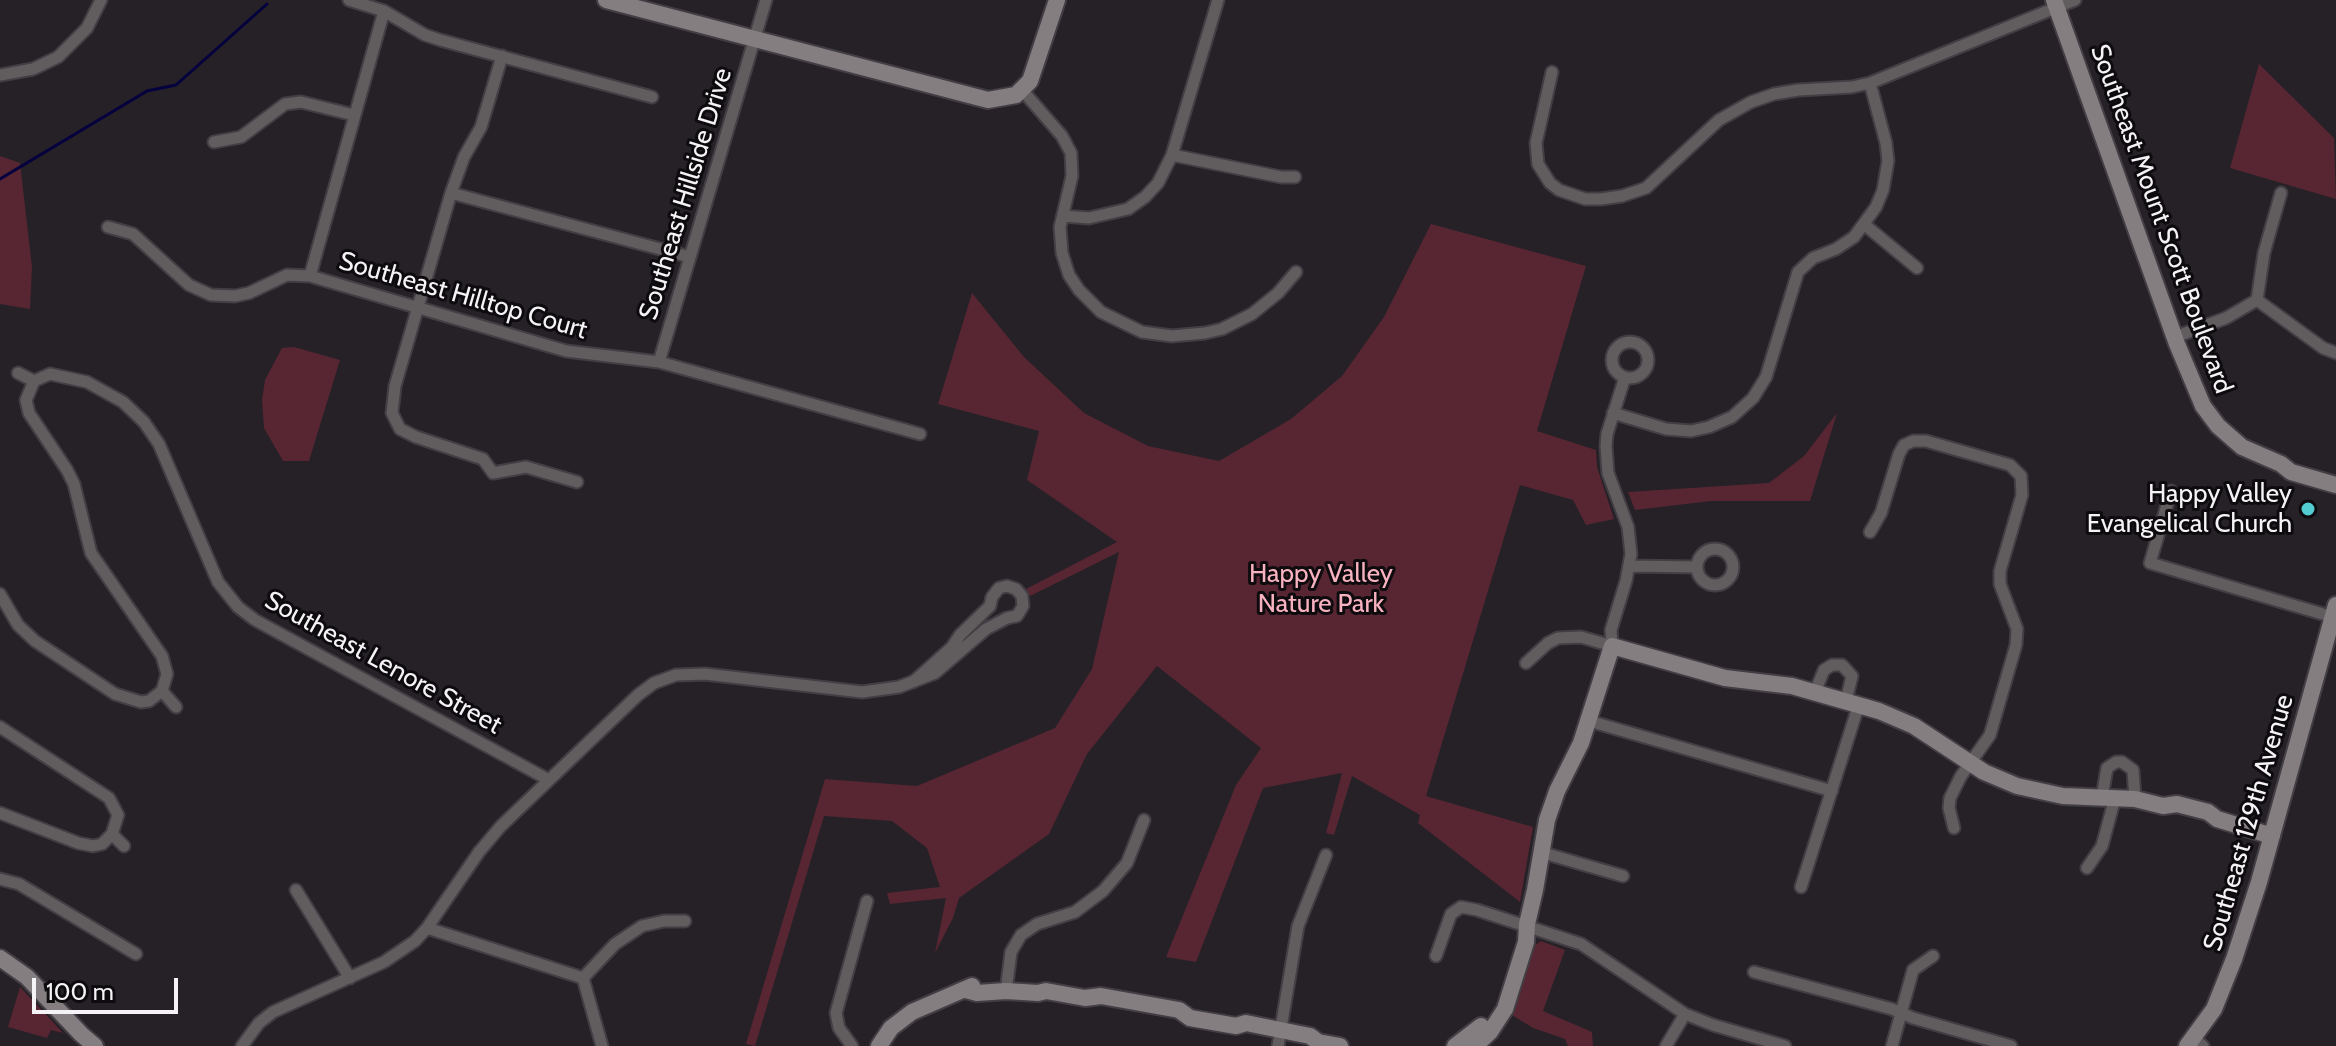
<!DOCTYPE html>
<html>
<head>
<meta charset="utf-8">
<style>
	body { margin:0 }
	#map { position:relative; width:2336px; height:1046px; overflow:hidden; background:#252127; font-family:Cabin,sans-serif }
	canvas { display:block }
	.scale { position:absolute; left:32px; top:978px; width:146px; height:36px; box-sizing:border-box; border:4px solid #f6f3f7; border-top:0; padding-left:10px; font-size:24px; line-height:28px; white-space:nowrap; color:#f6f3f7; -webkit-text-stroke:6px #0d0b0e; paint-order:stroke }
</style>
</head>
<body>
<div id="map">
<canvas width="2336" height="1046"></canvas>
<div class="scale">100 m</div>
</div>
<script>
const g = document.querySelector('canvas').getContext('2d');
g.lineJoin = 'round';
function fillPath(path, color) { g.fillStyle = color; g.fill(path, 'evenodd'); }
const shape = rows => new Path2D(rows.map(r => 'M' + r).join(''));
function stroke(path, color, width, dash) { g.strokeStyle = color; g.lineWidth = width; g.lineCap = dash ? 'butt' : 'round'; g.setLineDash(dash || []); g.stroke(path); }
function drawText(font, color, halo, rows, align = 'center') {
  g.font = font + ' Cabin,sans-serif'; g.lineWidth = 6; g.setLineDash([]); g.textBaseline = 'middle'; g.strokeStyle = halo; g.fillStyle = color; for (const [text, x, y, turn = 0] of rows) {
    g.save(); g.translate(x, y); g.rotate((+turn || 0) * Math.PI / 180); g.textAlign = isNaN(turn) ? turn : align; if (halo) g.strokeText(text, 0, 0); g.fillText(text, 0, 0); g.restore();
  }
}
const green = shape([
	[2259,64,2334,138,2336,199,2230,168],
	[0,156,20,163,32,267,30,309,0,304],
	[1431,224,1586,266,1537,431,1596,450,1597,467,1614,519,1586,525,1573,500,1520,485,1426,796,1533,827,1520,902,1418,823,1420,815,1352,776,1334,835,1326,833,1342,773,1263,788,1196,962,1166,957,1236,785,1261,748,1157,666,1087,754,1049,834,959,898,953,918,935,953,946,898,890,904,887,893,940,887,927,848,892,821,824,816,755,1046,746,1044,825,779,917,786,1055,728,1092,669,1119,552,1030,596,1026,589,1117,542,1027,480,1039,431,938,404,972,293,1024,357,1084,413,1148,446,1219,461,1291,419,1342,376,1384,317],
	[294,347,340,360,309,461,283,461,264,428,262,400,265,380,282,348],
	[1837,413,1810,501,1711,501,1635,510,1628,492,1769,483,1804,456],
	[1541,941,1565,950,1543,1011,1592,1032,1593,1046,1568,1046,1565,1039,1533,1028,1512,1015,1534,946],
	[20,987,37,1005,63,1033,51,1030,47,1038,8,1027]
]);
const stream = shape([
	[0,179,147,91,176,85,267,4]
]);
const street = shape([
	[349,0,384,11,425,35,440,40,652,97],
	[502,56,481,127,464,157,451,193,395,386,392,413,400,429,416,437,483,459,493,473,526,467,577,482],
	[1552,72,1536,143,1538,164,1550,183,1559,190,1585,199,1601,199,1622,196,1646,188,1719,120,1751,102,1774,94,1798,90,1852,87,1870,83,2075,0],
	[0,75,33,69,58,57,87,28,101,0],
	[1023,91,1062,136,1071,153,1072,176,1060,227,1062,253,1069,275,1079,290,1101,312,1142,332,1172,336,1205,333,1222,329,1252,314,1278,293,1296,272],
	[214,142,241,137,285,104,301,102,354,115],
	[1172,155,1281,177,1295,177],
	[451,193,690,257],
	[1063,216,1089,218,1128,209,1145,197,1158,183,1172,155,1218,0],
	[1865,225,1917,268],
	[108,227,133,234,189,285,211,295,235,296,249,293,287,275,310,276,566,351,659,362,920,434],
	[310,276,384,11],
	[2257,300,2264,253,2281,193],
	[2175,337,2226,318,2257,300,2323,348,2336,353],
	'1612 360a18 18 0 1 1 36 0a18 18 0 1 1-36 0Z',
	[659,362,766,0],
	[18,373,34,381],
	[1613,413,1666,429,1691,431,1709,427,1732,417,1753,398,1766,377,1798,272,1813,258,1836,249,1854,237,1876,207,1883,190,1888,161,1886,143,1870,83],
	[2171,491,2150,563,2333,617],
	[1870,532,1881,513,1899,454,1904,445,1913,441,1926,441,2010,465,2021,476,2022,495,2000,571,2000,584,2017,629,2016,645,1990,735,1961,776,1950,798,1949,808,1954,828],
	'1697 567a18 18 0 1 1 36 0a18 18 0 1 1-36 0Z',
	[1630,566,1696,567],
	[0,594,18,625,35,641,115,694,141,702,149,701,162,691,167,674,162,656,91,553,74,484,67,470,29,413,26,400,34,381,50,374,87,382,123,402,144,422,159,444,218,582,238,607,255,620,549,780],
	[1526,663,1548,643,1558,638,1581,637,1612,646,1611,630,1626,581,1631,554,1628,527,1608,473,1606,446,1607,434,1625,377],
	[162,691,176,707],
	[1815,692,1824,670,1832,665,1842,665,1852,676,1846,701],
	[1589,721,1832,791],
	[0,727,109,798,118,815,112,834,102,844,93,846,78,843,0,813],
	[2102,797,2107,768,2116,762,2122,762,2133,770,2135,799],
	[112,834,124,846],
	[1540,852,1623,876],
	[2087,868,2102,846,2115,798],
	[0,879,19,884,136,954],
	[1801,887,1859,704],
	[296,890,350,978],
	[427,928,583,978,602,1046],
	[1436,956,1451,914,1461,907,1477,910,1581,944,1685,1014,1713,1025,1785,1046],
	[1754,972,1892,1009,1913,1018,2011,1046],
	[583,978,615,944,642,926,664,921,685,921],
	[1006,991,1011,952,1021,935,1037,924,1075,912,1103,891,1127,863,1144,820],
	[2194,1038,2203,1046],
	[242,1046,259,1023,273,1012,384,962,415,941,427,928,479,852,501,826,638,695,654,683,676,675,705,674,862,692,899,687,935,673,986,629,1007,618,1017,616,1023,606,1022,596,1016,589,1007,586,999,588,992,597,990,606,960,635,952,647,913,682],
	[852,1046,839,1028,836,1013,867,901],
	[1278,1046,1298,926,1326,855],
	[1666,1046,1685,1014],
	[1892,1046,1913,970,1933,956]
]);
const secondary = shape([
	[606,0,988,100,1016,95,1030,81,1057,0],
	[2054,0,2177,344,2203,406,2218,426,2242,447,2281,464,2291,472,2336,485],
	[0,958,27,977,81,1034,95,1046],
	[966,990,977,993,1006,991,1038,993,1046,991,1085,998,1101,996,1179,1010,1190,1018,1236,1026,1246,1023,1310,1036,1318,1042,1340,1046],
	[879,1046,891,1028,912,1012,972,986],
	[1455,1046,1481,1026],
	[1475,1046,1490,1032,1505,1009,1526,942,1527,924,1535,890,1547,820,1557,791,1581,743,1612,646,1725,678,1792,686,1879,711,1914,726,1984,772,2017,786,2063,796,2135,799,2163,806,2177,804,2208,812,2217,819,2272,836],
	[2187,1046,2214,1009,2234,959,2259,882,2336,605]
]);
const markers = [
	[2308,509,8,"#52ccd0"]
];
const streetNames = [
	["Southeast Hillside Drive",686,194,-73],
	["Southeast Mount Scott Boulevard",2161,219,70],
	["Southeast Hilltop Court",463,296,16],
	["Southeast Lenore Street",383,663,29],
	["Southeast 129th Avenue",2249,823,-74]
];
const poiNames = [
	["Happy Valley",2292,494],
	["Evangelical Church",2292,524]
];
const parkNames = [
	["Happy Valley",1321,574],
	["Nature Park",1321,604]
];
fillPath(green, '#572632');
stroke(stream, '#05003e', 3);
stroke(street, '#423e44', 15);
stroke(secondary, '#423e44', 20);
stroke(street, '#615d5f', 11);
stroke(secondary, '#847e81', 16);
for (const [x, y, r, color] of markers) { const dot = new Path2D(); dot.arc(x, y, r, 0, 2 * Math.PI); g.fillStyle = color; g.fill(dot); stroke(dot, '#0d0b0e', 3); }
drawText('26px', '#f6f3f7', '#0d0b0e', streetNames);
drawText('26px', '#f6f3f7', '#0d0b0e', poiNames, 'right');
drawText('26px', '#f8b1bf', '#0d0b0e', parkNames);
</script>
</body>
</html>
